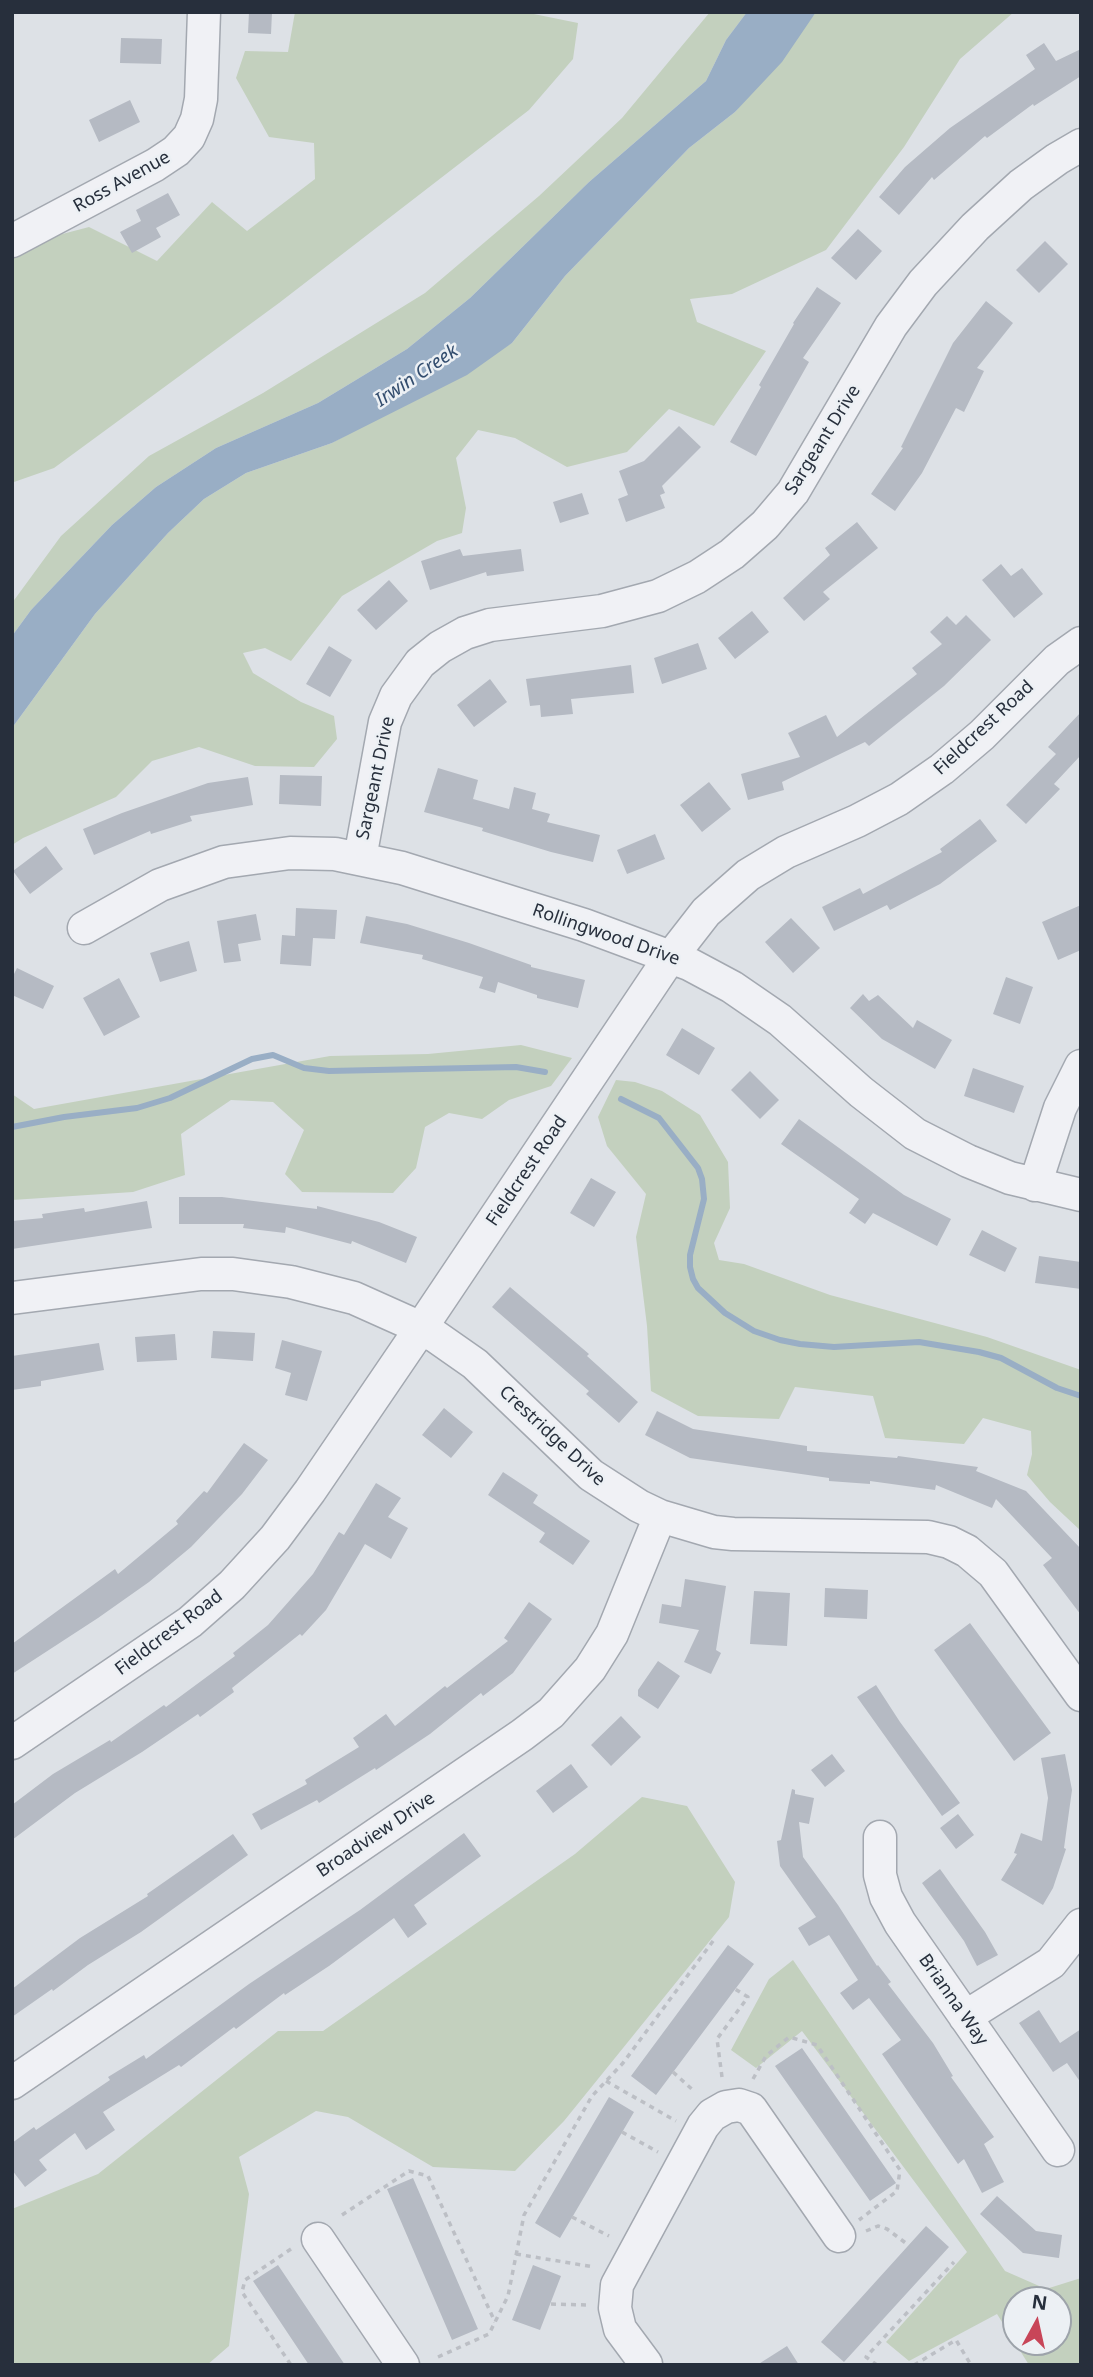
<!DOCTYPE html>
<html>
<head>
<meta charset="utf-8">
<style>
	body { margin:0 }
	#map { position:relative; width:1093px; height:2377px; overflow:hidden; background:#dde1e6; font-family:"Noto Sans",sans-serif }
	canvas { display:block }
	.frame { position:absolute; inset:0; border:14px solid #272f3c; pointer-events:none }
	.north { position:absolute; left:1002px; top:2286px; width:70px; height:70px; box-sizing:border-box; background:#ecf0f4; border:2px solid #9da3aa; border-radius:50%; rotate:8deg; font-size:19px; font-weight:700; line-height:28px; text-align:center; color:#272f3c }
	.north::after { content:''; display:block; margin:auto; width:24px; height:32px; background:#c84558; clip-path:polygon(50% 0,100% 100%,50% 72%,0 100%) }
</style>
</head>
<body>
<div id="map">
<canvas width="1093" height="2377"></canvas>
<div class="frame"></div>
<div class="north">N</div>
</div>
<script>
const g = document.querySelector('canvas').getContext('2d');
g.lineJoin = 'round';
function fillPath(path, color) { g.fillStyle = color; g.fill(path, 'evenodd'); }
const shape = rows => new Path2D(rows.map(r => 'M' + r).join(''));
function stroke(path, color, width, dash) { g.strokeStyle = color; g.lineWidth = width; g.lineCap = dash ? 'butt' : 'round'; g.setLineDash(dash || []); g.stroke(path); }
function drawText(font, color, halo, rows, align = 'center') {
  g.font = font + ' "Noto Sans",sans-serif'; g.lineWidth = 5; g.setLineDash([]); g.textBaseline = 'middle'; g.strokeStyle = halo; g.fillStyle = color; for (const [text, x, y, turn = 0] of rows) {
    g.save(); g.translate(x, y); g.rotate((+turn || 0) * Math.PI / 180); g.textAlign = isNaN(turn) ? turn : align; if (halo) g.strokeText(text, 0, 0); g.fillText(text, 0, 0); g.restore();
  }
}
const green = shape([
	[295,12,524,12,578,23,573,59,529,110,279,303,54,468,14,482,12,255,32,242,89,227,157,261,212,202,247,231,315,179,314,143,269,137,236,78,245,51,288,52],
	[710,12,747,12,726,40,706,81,589,182,470,298,407,349,318,403,216,448,156,487,112,525,31,610,12,636,12,603,61,536,149,456,263,393,425,293,539,196,622,118],
	[816,12,1014,12,960,59,904,147,826,250,732,294,690,299,697,322,766,351,714,426,669,409,627,452,567,467,515,438,478,430,456,458,466,508,462,533,437,541,342,596,291,661,265,648,243,653,253,673,301,702,334,716,337,739,314,767,255,766,199,747,152,761,116,797,23,838,12,845,12,728,95,614,168,533,204,499,246,473,332,443,512,343,565,276,689,148,735,112],
	[521,1045,572,1058,551,1086,509,1100,482,1119,449,1113,425,1127,416,1168,393,1193,302,1192,285,1174,304,1130,273,1102,231,1100,181,1134,185,1175,133,1192,12,1200,12,1094,34,1109,330,1056,428,1054],
	[616,1080,635,1082,662,1091,700,1115,728,1162,730,1208,714,1243,719,1260,744,1264,830,1295,987,1337,1081,1370,1081,1531,1050,1502,1027,1475,1032,1454,1031,1431,983,1418,964,1444,885,1438,873,1396,795,1387,779,1419,698,1416,651,1391,647,1326,636,1237,646,1194,607,1146,598,1117],
	[642,1797,687,1806,735,1882,729,1917,564,2121,515,2171,433,2167,348,2117,316,2111,239,2157,249,2194,229,2346,207,2365,12,2365,12,2209,98,2174,278,2031,323,2031,575,1854],
	[793,1960,1005,2271,1046,2289,1081,2278,1081,2365,1029,2365,997,2314,909,2361,886,2342,967,2252,802,2031,756,2068,731,2050,769,1979],
	[1016,2300,1058,2300,1058,2342,1016,2342]
]);
const water = shape([
	[747,12,816,12,782,62,735,112,689,148,565,276,512,343,467,375,332,443,246,473,204,499,168,533,95,614,12,728,12,636,31,610,112,525,156,487,216,448,318,403,407,349,470,298,589,182,706,81,726,40]
]);
const stream = shape([
	[621,1099,659,1118,698,1168,702,1179,704,1199,690,1255,690,1267,693,1279,698,1288,725,1313,754,1331,780,1340,800,1344,834,1347,919,1342,979,1352,1001,1358,1057,1388,1081,1396],
	[12,1127,64,1117,137,1108,170,1098,252,1059,273,1055,304,1068,329,1071,516,1067,545,1072]
]);
const building = shape([
	[249,12,272,12,271,34,248,33],
	[121,38,162,39,161,64,120,63],
	[1044,43,1056,61,1081,49,1081,76,1034,106,1033,104,987,138,985,136,934,180,932,177,899,215,879,197,905,167,950,128,1035,69,1026,55],
	[130,100,140,122,99,142,89,120],
	[168,193,180,215,156,228,161,237,132,253,120,232,141,221,136,210],
	[858,229,882,251,856,280,831,258],
	[1045,241,1068,264,1039,293,1016,270],
	[817,287,841,303,803,358,809,362,756,456,730,442,761,387,759,385,794,324,793,323],
	[986,301,1013,323,977,368,984,371,964,412,956,408,922,473,895,511,871,494,903,448,901,447,953,343],
	[679,426,701,447,662,486,665,493,660,495,665,508,626,522,618,499,628,495,619,471,644,461],
	[582,493,589,514,560,523,553,502],
	[857,522,878,548,823,592,830,599,804,621,783,598,830,555,825,548],
	[460,549,463,556,521,549,524,571,487,576,486,572,430,590,421,561],
	[1001,564,1011,576,1022,568,1043,594,1014,618,982,580],
	[389,580,408,601,376,630,357,610],
	[752,611,769,632,735,659,718,638],
	[966,615,991,640,944,686,869,746,865,742,782,782,784,790,748,800,741,774,800,757,788,733,826,715,837,737,917,674,912,668,942,644,930,632,947,616,956,625],
	[698,643,707,669,662,684,654,658],
	[329,646,352,660,330,697,306,684],
	[631,665,634,693,571,699,573,714,541,717,540,705,530,706,526,679],
	[490,679,507,702,474,727,457,705],
	[1081,712,1081,755,1054,784,1060,789,1026,824,1006,805,1056,754,1048,747],
	[438,768,478,780,473,799,509,809,514,787,536,793,532,809,550,814,547,822,600,835,593,862,551,852,482,831,483,828,424,812],
	[280,775,322,776,321,806,279,804],
	[248,777,253,805,190,816,192,821,151,834,150,831,94,855,83,829,122,813,208,783],
	[709,782,731,809,702,832,680,805],
	[980,819,997,841,940,884,890,910,887,905,834,931,822,907,860,888,863,894,942,852,940,849],
	[655,834,665,859,627,874,617,850],
	[46,846,63,869,30,894,13,871],
	[1081,905,1081,950,1058,960,1042,922],
	[296,908,337,910,335,939,313,938,311,966,280,964,282,935,295,936],
	[256,914,261,940,238,944,241,961,224,963,217,921],
	[366,916,407,924,469,943,531,965,531,967,585,980,578,1008,537,998,537,995,498,982,495,993,479,988,483,977,422,959,423,955,360,943],
	[791,918,820,948,793,973,765,942],
	[189,941,197,971,160,982,150,953],
	[17,968,54,986,43,1009,12,995,12,978],
	[1006,977,1033,987,1020,1024,993,1014],
	[119,978,140,1017,104,1036,83,998],
	[863,994,869,1001,878,995,913,1028,917,1020,952,1040,935,1069,882,1039,850,1008],
	[682,1028,715,1048,699,1075,666,1055],
	[973,1068,1024,1086,1014,1113,964,1096],
	[750,1071,779,1100,760,1119,731,1090],
	[799,1119,904,1195,951,1219,937,1246,873,1213,865,1224,849,1213,859,1199,781,1144],
	[591,1178,616,1192,594,1227,570,1213],
	[179,1197,222,1197,317,1209,317,1206,379,1222,417,1237,406,1263,352,1241,351,1244,286,1227,285,1233,243,1228,244,1224,179,1224],
	[147,1201,152,1228,12,1249,12,1221,43,1218,42,1214,84,1208,85,1212],
	[982,1230,1017,1248,1005,1272,969,1255],
	[1039,1256,1081,1262,1081,1289,1035,1283],
	[510,1287,589,1354,587,1356,638,1402,619,1423,586,1394,589,1391,492,1307],
	[213,1331,255,1333,253,1361,211,1358],
	[175,1334,177,1360,137,1362,135,1337],
	[282,1340,322,1351,307,1401,285,1395,291,1373,275,1368],
	[99,1343,104,1370,41,1381,41,1386,12,1390,12,1356],
	[444,1408,473,1432,451,1458,422,1435],
	[657,1411,693,1429,807,1446,807,1451,897,1458,898,1456,978,1467,976,1471,1026,1491,1081,1549,1081,1615,1043,1565,1052,1558,996,1499,992,1508,936,1485,935,1490,870,1481,870,1484,829,1481,829,1478,690,1458,645,1435],
	[244,1443,268,1460,242,1494,191,1547,149,1582,98,1618,12,1674,12,1644,115,1569,118,1574,178,1524,176,1521,204,1491,207,1493],
	[503,1472,538,1495,533,1503,590,1541,573,1565,539,1542,545,1533,488,1495],
	[376,1483,401,1498,388,1517,408,1528,391,1559,365,1544,326,1610,302,1636,300,1634,232,1688,234,1692,200,1717,198,1714,142,1752,75,1793,12,1840,12,1805,53,1774,110,1740,111,1742,164,1705,166,1707,235,1656,233,1653,268,1625,313,1574,339,1532,344,1535],
	[685,1579,726,1586,716,1650,721,1653,711,1674,684,1662,699,1630,659,1623,662,1604,681,1607],
	[825,1588,868,1590,867,1619,824,1617],
	[754,1591,790,1593,787,1646,750,1644],
	[529,1602,552,1619,513,1673,483,1696,481,1693,430,1734,376,1770,375,1768,319,1803,317,1800,261,1830,252,1814,307,1784,305,1780,359,1747,353,1738,386,1714,395,1726,445,1686,447,1688,508,1641,504,1638],
	[970,1623,1051,1733,1014,1761,934,1650],
	[658,1661,680,1676,658,1709,638,1696,638,1690],
	[876,1685,900,1722,960,1803,942,1816,857,1697],
	[621,1716,641,1737,611,1766,591,1745],
	[832,1754,845,1771,825,1787,811,1770],
	[1065,1754,1072,1790,1064,1848,1066,1849,1053,1888,1043,1905,1001,1880,1017,1854,1014,1853,1021,1833,1042,1841,1048,1798,1041,1758],
	[571,1764,588,1787,553,1813,536,1791],
	[792,1789,795,1790,795,1794,814,1798,809,1824,799,1822,803,1857,838,1905,877,1966,878,1965,891,1982,888,1984,933,2043,953,2076,951,2077,994,2137,984,2144,1004,2182,982,2193,964,2159,958,2164,882,2054,901,2040,869,1998,853,2010,840,1993,858,1980,829,1935,809,1946,798,1928,816,1917,780,1866,777,1841,781,1840],
	[958,1814,974,1835,956,1849,940,1828],
	[464,1833,481,1856,414,1905,427,1924,408,1938,394,1918,329,1966,285,1995,284,1993,236,2029,234,2027,181,2067,179,2065,103,2112,115,2130,86,2150,75,2133,39,2160,47,2170,25,2187,12,2170,12,2143,34,2127,36,2130,110,2080,108,2077,144,2055,146,2059,249,1984,360,1910],
	[233,1834,248,1855,141,1932,88,1965,53,1991,52,1989,12,2017,12,1989,80,1938,148,1896,147,1894],
	[940,1869,985,1932,998,1955,977,1966,964,1941,922,1883],
	[728,1945,754,1964,656,2095,631,2076],
	[1039,2010,1060,2043,1081,2029,1081,2083,1067,2063,1053,2072,1019,2023],
	[802,2048,896,2183,870,2201,775,2066],
	[609,2097,634,2112,560,2238,535,2223],
	[413,2178,478,2329,452,2340,387,2189],
	[997,2196,1036,2231,1062,2235,1059,2258,1023,2253,980,2214],
	[926,2226,949,2247,844,2362,821,2342],
	[278,2265,345,2365,309,2365,253,2281],
	[533,2265,561,2276,540,2330,512,2320],
	[787,2346,799,2365,757,2365]
]);
const path = shape([
	[673,2072,695,2092],
	[722,2077,717,2039,748,1997,735,1989],
	[753,2079,766,2056,789,2037,817,2045,900,2170,897,2191,859,2220],
	[606,2081,676,2121],
	[622,2132,658,2152],
	[342,2215,409,2171,428,2176,495,2322],
	[572,2217,609,2236],
	[866,2231,878,2226,887,2229,907,2244],
	[291,2249,245,2280,242,2292,291,2365],
	[516,2254,594,2267],
	[551,2304,587,2305],
	[438,2357,489,2334,508,2296,524,2215,592,2096,623,2063,716,1937],
	[877,2365,866,2357,954,2262],
	[914,2365,956,2340,971,2365]
]);
const minor = shape([
	[12,241,155,165,176,151,189,137,197,119,201,99,204,12],
	[360,858,385,722,396,696,420,663,440,647,465,633,490,625,602,611,658,596,697,577,732,554,765,525,793,492,891,326,923,283,975,227,1021,185,1057,159,1081,145],
	[84,928,160,885,224,862,290,853,335,854,402,868,584,925,689,964,732,987,780,1020,861,1092,915,1134,968,1161,1010,1178,1081,1195],
	[1035,1185,1060,1108,1081,1066],
	[12,1298,201,1274,233,1274,291,1282,354,1298,421,1328,435,1336,475,1364,591,1475,639,1506,660,1516,714,1532,733,1534,928,1537,949,1542,967,1551,993,1573,1081,1695],
	[12,1743,190,1622,232,1585,275,1538,310,1491,421,1328,664,966,706,912,748,875,786,852,857,821,899,799,942,769,982,735,1057,660,1081,643],
	[880,1837,880,1875,886,1897,900,1923,1058,2150],
	[965,2017,1051,1963,1081,1925],
	[12,2083,522,1735,551,1713,590,1669,612,1634,660,1516],
	[318,2239,403,2365],
	[646,2364,620,2329,615,2308,617,2285,703,2126,712,2115,726,2107,739,2105,751,2109,839,2236]
]);
const streetNames = [
	["Ross Avenue",122,182,-29],
	["Sargeant Drive",823,440,-58],
	["Fieldcrest Road",984,728,-43],
	["Sargeant Drive",376,778,-78],
	["Rollingwood Drive",606,935,19],
	["Fieldcrest Road",527,1171,-56],
	["Crestridge Drive",552,1436,43],
	["Fieldcrest Road",169,1633,-37],
	["Broadview Drive",376,1835,-34],
	["Brianna Way",953,2000,55]
];
const waterNames = [
	["Irwin Creek",417,376,-34]
];
fillPath(green, '#c3d0be');
fillPath(water, '#99aec5');
stroke(stream, '#99aec5', 6);
fillPath(building, '#b5bac3');
stroke(minor, '#a3a8b0', 35);
stroke(path, '#bcbfc5', 3.5, [5, 5]);
stroke(minor, '#f0f1f5', 32);
drawText('18px', '#272f3c', '#ecf0f4', streetNames);
drawText('italic 19px', '#334d6e', '#ecf0f4', waterNames);
</script>
</body>
</html>
